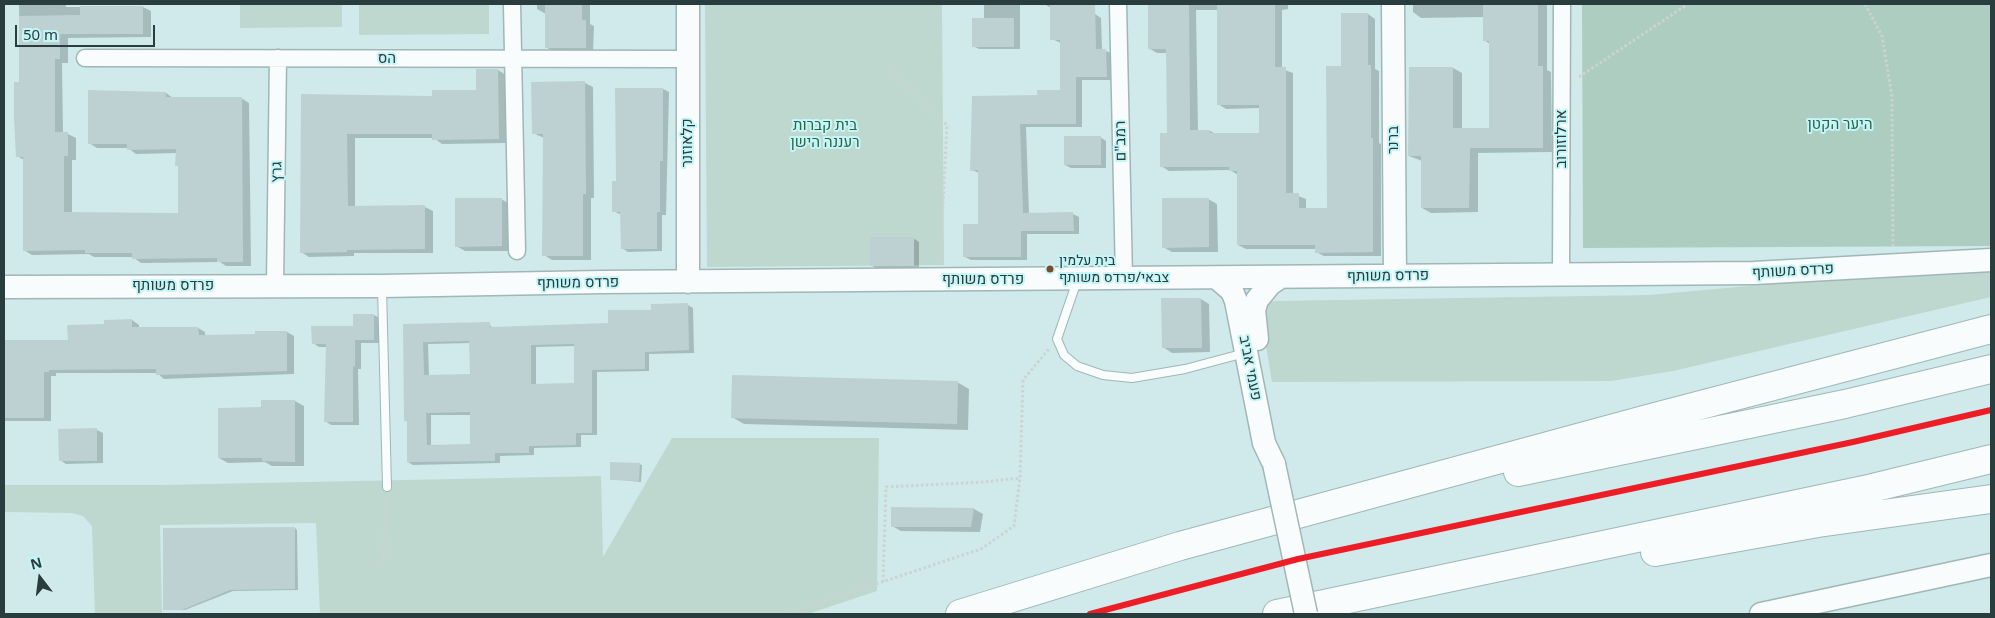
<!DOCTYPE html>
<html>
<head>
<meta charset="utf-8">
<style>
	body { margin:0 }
	#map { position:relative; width:1995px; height:618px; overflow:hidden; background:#d0eaeb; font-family:"Noto Sans",sans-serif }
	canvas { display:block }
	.frame { position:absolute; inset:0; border:5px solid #2a3d3e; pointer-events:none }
	.north { position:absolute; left:15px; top:553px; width:50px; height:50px; -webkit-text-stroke:4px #c4f5f7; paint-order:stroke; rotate:345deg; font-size:14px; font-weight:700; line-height:20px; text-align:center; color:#2a3d3e }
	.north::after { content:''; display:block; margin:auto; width:18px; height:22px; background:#2a3d3e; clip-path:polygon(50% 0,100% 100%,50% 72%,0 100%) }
	.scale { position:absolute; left:15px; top:25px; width:140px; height:22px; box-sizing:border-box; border:2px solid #2a3d3e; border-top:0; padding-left:6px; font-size:15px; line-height:18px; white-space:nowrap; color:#2a3d3e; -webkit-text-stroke:4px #c4f5f7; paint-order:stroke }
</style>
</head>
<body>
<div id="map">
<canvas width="1995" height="618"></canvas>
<div class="frame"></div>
<div class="north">N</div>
<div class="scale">50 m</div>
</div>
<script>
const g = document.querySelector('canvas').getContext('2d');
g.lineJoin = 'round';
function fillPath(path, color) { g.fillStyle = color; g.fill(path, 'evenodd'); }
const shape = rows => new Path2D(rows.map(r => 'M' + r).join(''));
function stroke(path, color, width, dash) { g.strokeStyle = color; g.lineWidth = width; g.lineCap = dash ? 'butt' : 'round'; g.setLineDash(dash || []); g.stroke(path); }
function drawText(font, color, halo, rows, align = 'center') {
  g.font = font + ' "Noto Sans",Heebo,sans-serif'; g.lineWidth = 4; g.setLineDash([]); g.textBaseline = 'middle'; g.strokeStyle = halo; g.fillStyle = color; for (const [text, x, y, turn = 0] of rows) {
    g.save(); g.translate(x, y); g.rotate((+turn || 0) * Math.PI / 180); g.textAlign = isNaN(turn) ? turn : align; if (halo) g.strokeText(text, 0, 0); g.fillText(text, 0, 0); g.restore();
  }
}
const green = shape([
	[240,4,342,4,342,27,240,28],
	[359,4,489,4,489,34,359,35],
	[705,4,942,4,944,265,707,267],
	[1991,264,1991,297,1673,371,1611,381,1272,382,1262,322,1267,303,1275,301,1649,295],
	[672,438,879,438,877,591,808,614,320,614,316,523,160,525,162,614,95,614,92,526,83,516,72,513,4,512,4,485,160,485,601,476,603,557]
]);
const forest = shape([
	[1582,4,1991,4,1991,246,1583,248]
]);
const shadow = shape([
	[19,4,66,4,66,7,143,7,151,11,151,37,68,38,68,63,62,63,63,134,68,134,76,138,76,160,72,160,72,213,179,214,180,167,177,165,177,153,136,154,128,148,97,148,89,143,166,93,173,98,241,98,249,103,251,266,226,266,220,262,141,263,133,257,94,257,89,254,32,255,24,250,24,160,17,156,20,83],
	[537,4,590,4,590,24,594,26,593,52,554,52,546,47,546,14,537,9],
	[984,4,1087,4,1087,14,1095,14,1101,18,1102,50,1112,53,1113,80,1082,80,1082,127,1026,127,1029,214,1073,214,1079,217,1079,234,1027,234,1027,260,971,260,965,257,979,225,979,173,972,170,1038,96,1061,91,1061,43,1052,39,1051,8,1046,5,1020,5,1020,49,979,49,973,46,984,19],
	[1151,4,1288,4,1288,9,1282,10,1282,69,1293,73,1293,194,1306,199,1306,209,1328,209,1342,67,1368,14,1375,19,1375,69,1379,71,1379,143,1381,144,1381,256,1324,256,1316,252,1316,249,1246,249,1238,245,1238,175,1230,170,1169,171,1161,166,1168,134,1168,53,1157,53,1150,49],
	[1196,10,1219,10,1218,104,1226,109,1260,108,1260,134,1216,134,1210,131,1198,131],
	[1413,4,1547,4,1547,70,1551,72,1552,152,1478,153,1478,212,1431,213,1422,208,1422,161,1409,156,1453,68,1462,73,1462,129,1490,129,1490,44,1484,40,1484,17,1421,18,1413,12],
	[478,70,498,70,506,75,506,143,442,144,434,138,355,138,355,207,425,207,433,211,433,253,354,253,354,256,309,257,301,252,302,95,433,97,478,91],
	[585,83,593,87,594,198,591,198,591,260,552,260,544,255,544,138,533,133],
	[616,89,663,89,669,92,666,215,662,215,662,251,628,252,622,248,622,215,613,211,617,182],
	[1100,137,1106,141,1106,168,1071,168,1065,165],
	[501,199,510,204,511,251,465,251,456,246],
	[1208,199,1217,204,1218,252,1172,252,1163,247],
	[913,238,919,242,919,268,877,269,871,265],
	[1201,299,1209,304,1210,352,1172,353,1163,347],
	[688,305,693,308,694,353,649,354,649,371,597,372,597,435,581,435,581,447,534,448,534,455,500,456,500,463,413,465,408,462,408,422,405,420,404,325,489,324,494,329,609,325,652,311],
	[471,343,471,375,429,376,428,344],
	[575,346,576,384,536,385,536,347],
	[431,415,471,415,471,445,431,446],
	[374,315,380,318,380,343,361,343,361,369,358,369,359,425,331,425,325,421,327,347,319,347,313,343,354,327],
	[132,320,139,325,139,328,198,328,205,332,205,336,257,335,287,332,294,336,294,374,164,379,157,373,56,373,56,376,51,376,51,421,4,421,4,341,69,341,106,326],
	[957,382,969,389,968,430,744,424,732,417],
	[295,401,304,406,304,466,272,466,265,462,228,463,219,458,263,409],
	[97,430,103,433,103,463,66,464,60,460],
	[639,464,642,465,641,482,611,479],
	[892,509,974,509,983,514,980,532,901,531,892,526],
	[295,528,297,530,298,590,233,591,185,610,165,609]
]);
const building = shape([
	[545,4,582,4,582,20,586,20,586,48,545,48],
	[1050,4,1095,4,1096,49,1106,49,1107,77,1076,77,1076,124,1020,124,1023,213,1073,212,1074,231,1021,231,1021,257,963,257,963,224,978,224,978,170,970,171,972,96,1037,95,1037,90,1060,90,1060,40,1050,40],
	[1148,4,1189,4,1190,130,1210,130,1210,133,1259,133,1259,105,1217,105,1217,4,1275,4,1275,67,1286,67,1286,193,1299,193,1299,208,1327,208,1326,66,1341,66,1341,13,1368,13,1368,65,1371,65,1371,138,1373,138,1373,252,1315,253,1315,245,1237,245,1237,171,1229,171,1229,167,1160,167,1160,133,1167,133,1166,49,1148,49],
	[1483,4,1538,4,1538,66,1543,66,1543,148,1470,148,1469,208,1421,208,1421,156,1408,156,1409,67,1453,67,1453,128,1489,128,1489,41,1483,41],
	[80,6,143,6,143,34,60,34,60,59,55,59,55,132,68,132,68,156,64,156,64,212,178,213,178,166,175,166,176,149,127,150,127,144,88,144,88,90,166,92,166,97,242,97,243,262,217,262,217,258,132,259,132,253,85,253,85,250,23,251,23,157,16,157,14,119,14,82,19,82,19,16,80,15],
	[972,18,1014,18,1014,47,972,47],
	[476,69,498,69,499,139,432,140,432,134,347,134,348,206,425,205,425,249,347,250,347,252,300,253,301,94,432,96,432,90,476,90],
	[585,81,586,194,583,194,583,256,542,256,543,134,532,134,531,82],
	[615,88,663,88,663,161,660,161,660,212,657,212,657,249,621,249,620,212,612,212,612,181,616,181],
	[1064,136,1101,136,1101,165,1064,165],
	[455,198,502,198,502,246,455,247],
	[1162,198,1209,198,1209,247,1162,248],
	[870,237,914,237,914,266,870,266],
	[1161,298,1201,298,1202,348,1162,348],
	[688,303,689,350,645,352,645,369,592,370,592,433,576,433,576,445,529,446,529,453,495,453,495,461,407,462,407,420,404,421,403,324,490,322,490,327,608,323,608,310,651,310,651,304],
	[469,341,470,374,424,375,423,342],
	[574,344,574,383,531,384,531,345],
	[470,412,470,444,427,445,426,413],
	[353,314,374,314,374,340,355,340,355,366,353,367,353,422,324,422,326,344,312,344,311,326,353,326],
	[132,319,132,327,198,327,199,335,255,334,255,331,287,331,287,371,156,375,156,369,49,370,49,372,44,372,44,418,4,418,4,340,68,340,67,325,104,324,104,320],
	[732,375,958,381,957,424,731,418],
	[261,400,295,400,295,462,262,461,262,458,218,458,218,408,261,407],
	[97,428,97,461,59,461,58,429],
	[610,462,640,463,639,481,610,480],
	[891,507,974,508,971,527,891,527],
	[295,527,295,589,230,590,182,610,163,610,163,528]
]);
const path = shape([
	[1865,4,1882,36,1892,96,1893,246],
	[891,70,947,125,940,259],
	[1579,77,1688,4],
	[383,565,386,498],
	[883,582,886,487,984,482,1020,478,1023,380,1049,349],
	[786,614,981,549,1014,526,1020,478]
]);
const lane = shape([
	[1077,281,1057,339,1064,355,1077,366,1103,375,1132,378,1185,369,1245,353],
	[382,288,387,487]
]);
const street = shape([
	[512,4,517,251],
	[1118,4,1124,278],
	[85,58,688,59],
	[1561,275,1562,4],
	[275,285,278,58]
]);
const secondary = shape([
	[688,4,688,282],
	[1393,4,1395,276],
	[1217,278,1232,291,1236,301,1264,443,1274,464],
	[4,287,382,286,602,282,1754,273,1991,260],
	[1257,339,1254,310,1257,300,1270,284,1279,278],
	[1761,614,1991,565]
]);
const highway = shape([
	[1518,472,1845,404,1991,369],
	[1655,552,1818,523,1991,499],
	[960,614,1180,546,1655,417,1991,329],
	[1277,614,1864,490,1991,459]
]);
const secondaryBridge = shape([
	[1274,464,1306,614]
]);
const rail1 = shape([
	[1090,614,1298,559,1853,442,1991,410]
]);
const markers = [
	[1050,269,4.5,"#7a4b2a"]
];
const busNames = [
	["בית עלמין",1059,261],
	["צבאי/פרדס משותף",1059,278]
];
const streetNames = [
	["הס",387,59],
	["ארלוזורוב",1562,139,-90],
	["ברנר",1394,140,-90],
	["רמב\"ם",1121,141,-91],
	["קלאוזנר",688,143,-90],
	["גרץ",277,172,-89],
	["פרדס משותף",1793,271,-3],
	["פרדס משותף",1388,276,-1],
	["פרדס משותף",983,280],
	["פרדס משותף",578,283,-1],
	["פרדס משותף",173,286],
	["פעמי אביב",1250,368,79]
];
const parkNames = [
	["היער הקטן",1840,125],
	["בית קברות",825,126],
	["רעננה הישן",825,143]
];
fillPath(green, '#bed8cf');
fillPath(forest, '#aecdc1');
fillPath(shadow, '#0003');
fillPath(building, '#bdd1d3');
stroke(lane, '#a1b6b6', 10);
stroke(street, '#a1b6b6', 19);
stroke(secondary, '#a1b6b6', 25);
stroke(highway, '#a1b6b6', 30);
stroke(path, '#cbd3d3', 3, [2.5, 2.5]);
stroke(lane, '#f8fcfc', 8);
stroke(street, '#f8fcfc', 16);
stroke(secondary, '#f8fcfc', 22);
stroke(highway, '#f8fcfc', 28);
stroke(secondaryBridge, '#a1b6b6', 25, []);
stroke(secondaryBridge, '#f8fcfc', 22);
stroke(rail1, '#ed1d26', 6);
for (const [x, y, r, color] of markers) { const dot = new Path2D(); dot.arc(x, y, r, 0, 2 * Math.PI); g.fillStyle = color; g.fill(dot); stroke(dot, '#c4f5f7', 2); }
drawText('14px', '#2a3d3e', '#c4f5f7', busNames, 'left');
drawText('15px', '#2a3d3e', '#c4f5f7', streetNames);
drawText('15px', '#2b6444', '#c4f5f7', parkNames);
</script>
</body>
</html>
